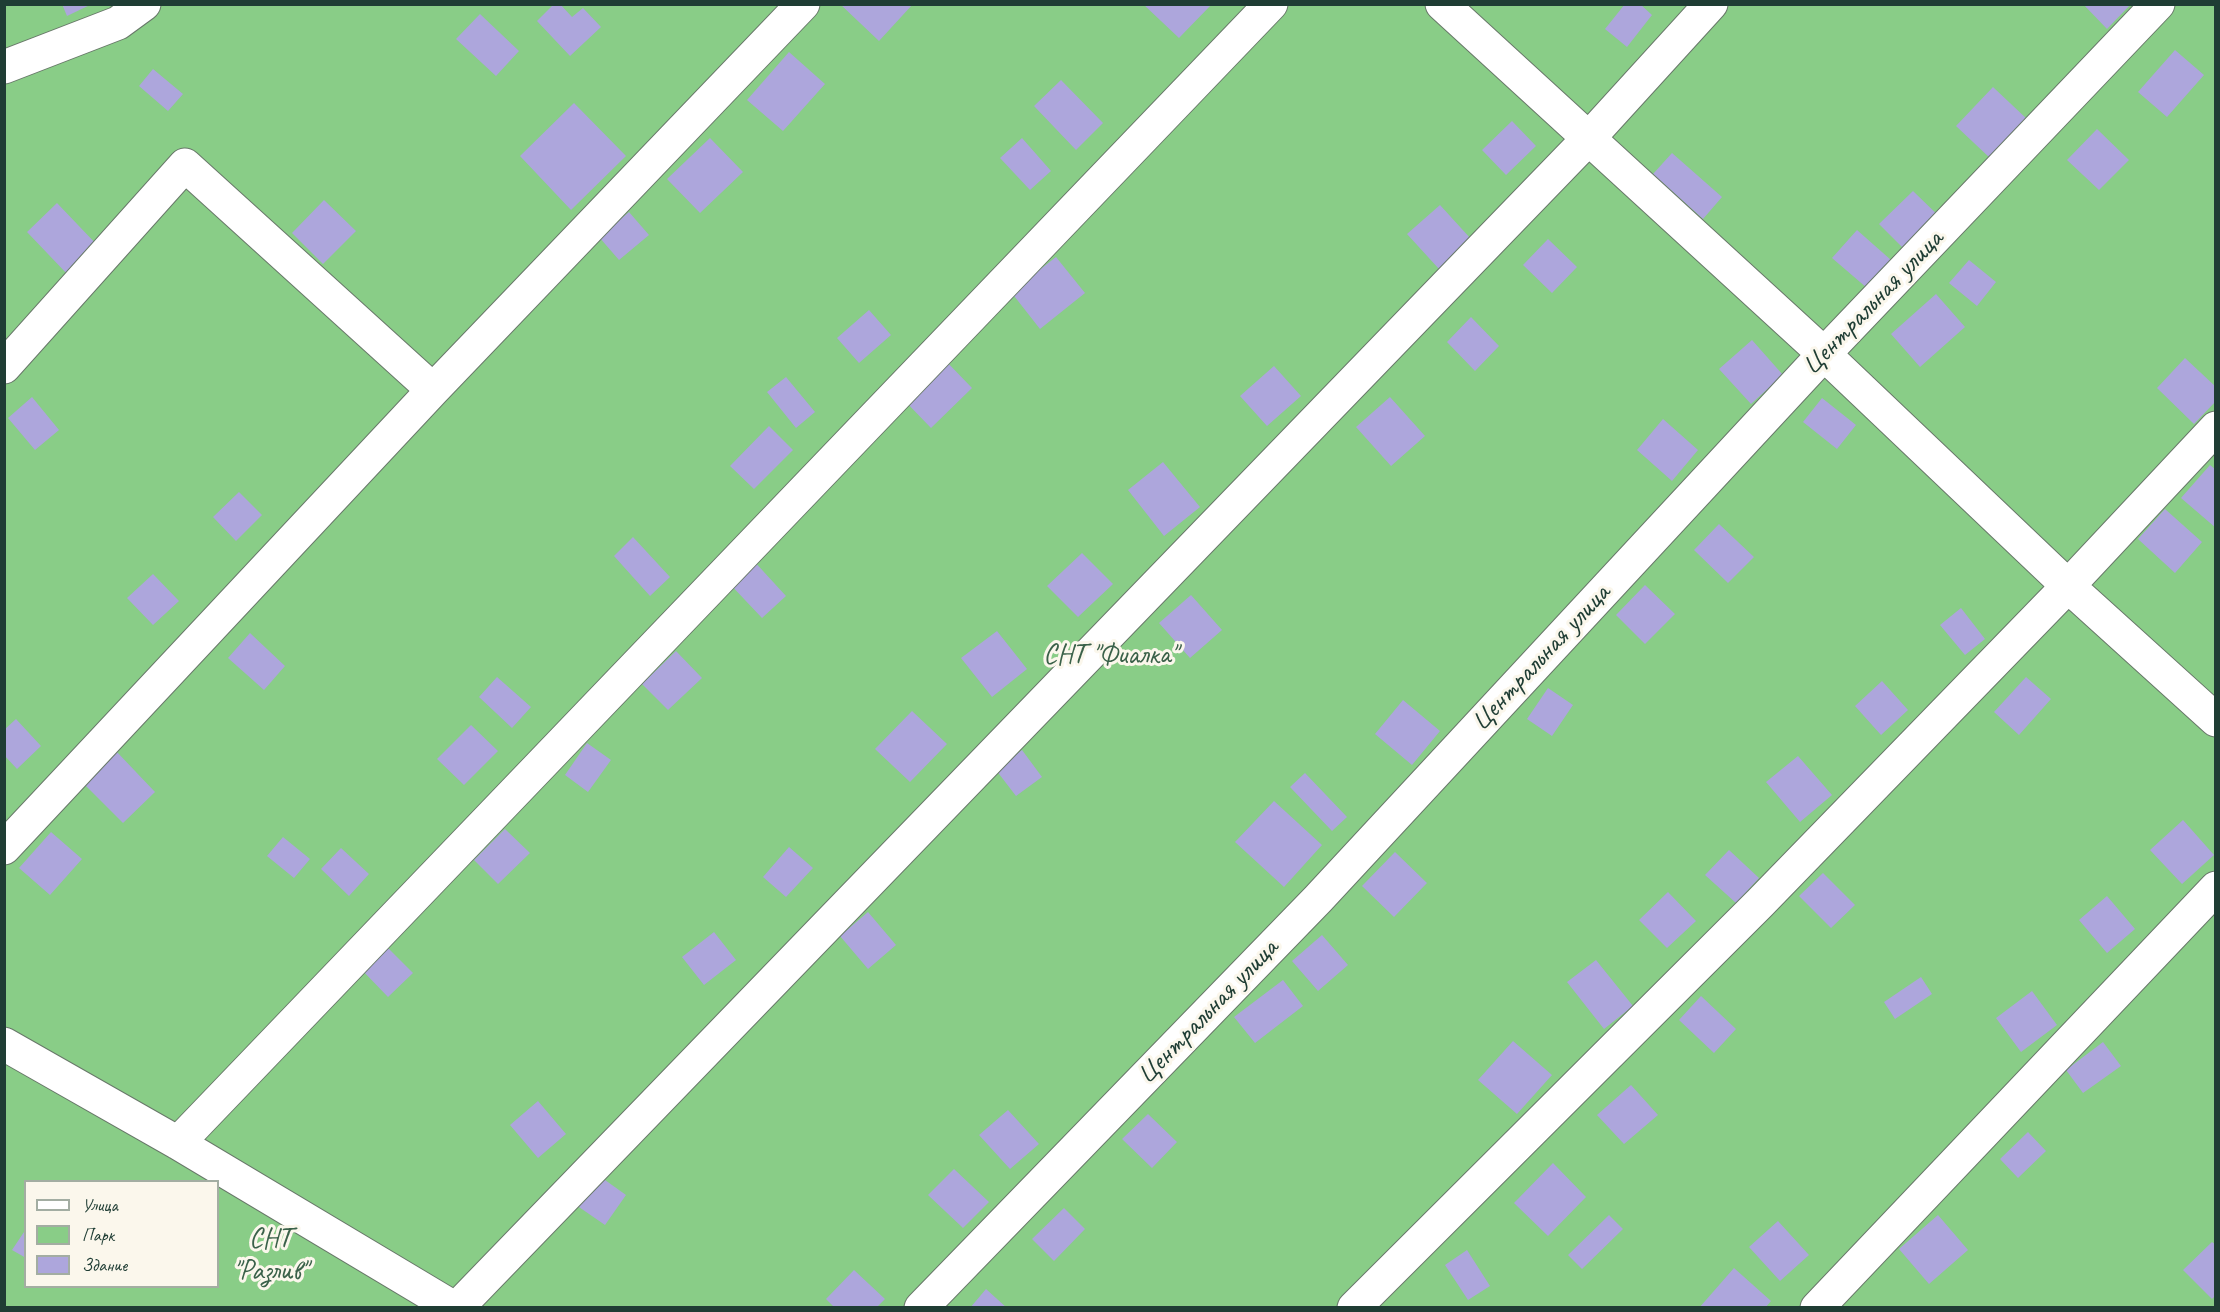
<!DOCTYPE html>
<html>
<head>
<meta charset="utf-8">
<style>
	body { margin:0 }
	#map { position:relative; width:2220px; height:1312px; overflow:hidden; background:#f0e7cb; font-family:Caveat,sans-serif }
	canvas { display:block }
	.frame { position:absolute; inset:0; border:6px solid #1f3d34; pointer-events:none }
	.legend { position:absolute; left:24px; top:1180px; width:195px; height:108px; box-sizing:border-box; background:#fbf7ec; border:2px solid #a3ada2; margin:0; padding:8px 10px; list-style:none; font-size:18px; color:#1f3d34 }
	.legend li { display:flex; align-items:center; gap:12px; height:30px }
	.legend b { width:30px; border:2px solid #a3ada2 }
</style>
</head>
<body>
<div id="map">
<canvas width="2220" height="1312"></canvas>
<div class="frame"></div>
<ul class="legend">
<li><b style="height:8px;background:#fff"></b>Улица</li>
<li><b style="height:16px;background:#89cd87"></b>Парк</li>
<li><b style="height:16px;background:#ada6dc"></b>Здание</li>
</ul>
</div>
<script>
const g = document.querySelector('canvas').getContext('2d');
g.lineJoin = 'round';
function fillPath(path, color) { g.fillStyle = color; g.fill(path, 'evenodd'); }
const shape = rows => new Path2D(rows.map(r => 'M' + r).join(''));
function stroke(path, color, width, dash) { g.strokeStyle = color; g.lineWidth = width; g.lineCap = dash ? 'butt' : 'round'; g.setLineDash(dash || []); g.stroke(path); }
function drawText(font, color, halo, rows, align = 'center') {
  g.font = font + ' Caveat,sans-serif'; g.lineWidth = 6; g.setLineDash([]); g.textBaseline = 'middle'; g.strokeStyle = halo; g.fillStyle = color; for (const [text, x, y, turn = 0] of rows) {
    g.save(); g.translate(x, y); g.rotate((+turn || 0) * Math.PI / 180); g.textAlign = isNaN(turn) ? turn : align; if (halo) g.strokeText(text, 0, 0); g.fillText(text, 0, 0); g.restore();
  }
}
const green = shape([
	[5,5,2215,5,2215,1307,5,1308],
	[26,1182,218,1182,218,1286,26,1286]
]);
const building = shape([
	[62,4,92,4,67,16],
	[554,4,560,4,572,17,583,8,601,27,570,56,537,21],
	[840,4,913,4,879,41],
	[1143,4,1212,4,1179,38],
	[1625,4,1640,4,1652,15,1627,47,1605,29],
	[2083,4,2131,4,2107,29],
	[480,14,519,51,496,76,456,39],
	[2175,50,2204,75,2167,117,2138,92],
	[789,52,825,84,783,131,747,100],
	[153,69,183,94,168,111,139,86],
	[1061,80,1103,123,1076,150,1034,106],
	[1993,87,2028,120,1991,159,1956,126],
	[574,103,626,156,571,210,520,156],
	[1512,121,1536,146,1506,175,1482,150],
	[2097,129,2129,160,2099,190,2067,160],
	[710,138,743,172,700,213,667,179],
	[1022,138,1051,171,1030,190,1000,158],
	[1672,153,1722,197,1703,219,1653,174],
	[1913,191,1946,223,1911,256,1879,224],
	[324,200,356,231,323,264,292,233],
	[57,203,99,247,69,276,27,232],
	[1440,205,1471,239,1439,269,1407,234],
	[629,212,649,235,619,260,599,237],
	[1857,230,1891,260,1867,288,1832,258],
	[1548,239,1577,267,1552,293,1523,265],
	[1056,257,1085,293,1040,329,1011,292],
	[1969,260,1996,282,1977,306,1949,283],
	[1936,294,1965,327,1920,367,1891,334],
	[869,310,891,335,859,363,837,338],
	[1471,317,1499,346,1475,371,1447,342],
	[1752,340,1783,375,1751,404,1719,369],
	[2185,358,2216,387,2216,401,2194,424,2157,388],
	[944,359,972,388,931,428,903,399],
	[1274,366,1301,396,1267,426,1240,396],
	[786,377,815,412,796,428,767,392],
	[32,397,59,430,35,450,8,418],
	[1390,397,1425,436,1391,466,1356,427],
	[1822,398,1856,425,1837,449,1803,422],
	[1663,419,1698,450,1672,481,1637,450],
	[769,426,793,450,754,489,730,466],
	[1163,462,1200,507,1164,536,1128,490],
	[2210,465,2216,470,2216,528,2181,498],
	[239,492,262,515,236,541,213,517],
	[2165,509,2202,542,2175,573,2138,539],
	[1719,524,1754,557,1728,583,1694,550],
	[633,537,670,577,650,596,614,556],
	[1082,553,1113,584,1078,617,1047,586],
	[752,559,786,596,762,618,727,581],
	[153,574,179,601,153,625,127,598],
	[1645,585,1675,614,1645,644,1616,615],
	[1191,595,1222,630,1190,658,1159,623],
	[1961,608,1985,639,1965,655,1940,625],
	[997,631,1027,669,992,697,961,658],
	[250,633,285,666,264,690,228,658],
	[676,651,702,678,668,710,642,684],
	[497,677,531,707,512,728,479,697],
	[2026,677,2051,699,2019,735,1994,712],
	[1882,681,1908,710,1881,735,1855,706],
	[1548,688,1573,705,1552,736,1527,719],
	[1403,700,1440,731,1412,765,1375,734],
	[912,711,947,744,910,782,875,749],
	[16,719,41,746,17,769,4,755,4,730],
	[471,725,498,751,464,785,437,759],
	[587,743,611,760,588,792,565,775],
	[1022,750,1042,777,1016,796,996,770],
	[116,751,155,792,123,823,83,783],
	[1798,756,1832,795,1800,822,1766,782],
	[1305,773,1347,817,1332,831,1290,787],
	[1274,801,1322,845,1284,887,1235,842],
	[2183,820,2214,855,2182,884,2150,850],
	[505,829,530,853,498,884,474,860],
	[51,832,82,859,50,895,19,868],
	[283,837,310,859,294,878,267,856],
	[789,847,813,868,786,897,763,877],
	[341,848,369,874,349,896,321,869],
	[1729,850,1759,878,1736,903,1705,875],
	[1395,852,1427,883,1394,917,1362,886],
	[1823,873,1855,905,1831,928,1799,896],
	[1668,892,1696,921,1667,948,1639,920],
	[2107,896,2135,929,2107,953,2079,920],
	[868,912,896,945,868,969,840,936],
	[714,932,736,960,704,985,682,957],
	[1322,935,1348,965,1318,991,1292,961],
	[384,944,413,973,388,997,360,968],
	[1596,960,1633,1006,1604,1029,1567,982],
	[1921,977,1932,994,1895,1019,1884,1002],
	[1283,980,1303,1006,1255,1043,1234,1017],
	[2032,991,2057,1025,2021,1052,1996,1018],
	[1701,996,1736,1029,1714,1053,1679,1020],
	[1513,1041,1552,1075,1517,1114,1478,1080],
	[2103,1042,2121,1066,2083,1093,2066,1070],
	[1631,1085,1658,1115,1624,1144,1597,1115],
	[538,1101,566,1134,538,1158,510,1125],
	[1008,1110,1039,1144,1010,1169,979,1135],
	[1148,1114,1177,1142,1152,1168,1122,1139],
	[2028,1132,2046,1151,2018,1178,2000,1159],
	[1553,1163,1586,1197,1548,1236,1514,1203],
	[954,1169,989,1202,963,1228,928,1195],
	[598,1175,626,1195,605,1225,576,1205],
	[1064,1208,1085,1229,1054,1261,1032,1239],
	[1609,1215,1623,1229,1582,1269,1568,1255],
	[1938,1215,1968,1250,1929,1284,1899,1249],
	[1778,1221,1809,1255,1780,1281,1749,1247],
	[26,1229,26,1258,12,1250],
	[2212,1242,2216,1245,2216,1295,2212,1299,2183,1270],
	[1467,1250,1490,1286,1468,1300,1445,1265],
	[1734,1268,1771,1301,1765,1308,1699,1308],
	[854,1270,885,1299,876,1308,835,1308,826,1299],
	[986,1289,1007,1308,970,1308]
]);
const minor = shape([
	[1442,4,1824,354,2068,586,2216,720],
	[4,67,118,23,144,4],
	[4,367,185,165,433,390],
	[4,848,433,390,803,4],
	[4,1044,178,1143,454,1308],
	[178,1143,1271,4],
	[457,1308,1588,139,1711,4],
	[921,1308,1318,899,1824,354,2158,4],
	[1354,1308,1760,903,2068,586,2216,428],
	[1817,1308,2216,888]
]);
const streetNames = [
	["Центральная улица",1873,303,-46],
	["Центральная улица",1541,658,-47],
	["Центральная улица",1208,1012,-46]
];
const parkNames = [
	["СНТ \"Фиалка\"",1110,656],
	["СНТ",270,1240],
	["\"Разлив\"",270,1272]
];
fillPath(green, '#89cd87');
fillPath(building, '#ada6dc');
stroke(minor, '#687869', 35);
stroke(minor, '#fff', 33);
drawText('28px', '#1f3d34', '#fbf7ec', streetNames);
drawText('28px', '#3a6149', '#fbf7ec', parkNames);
</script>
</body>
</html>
